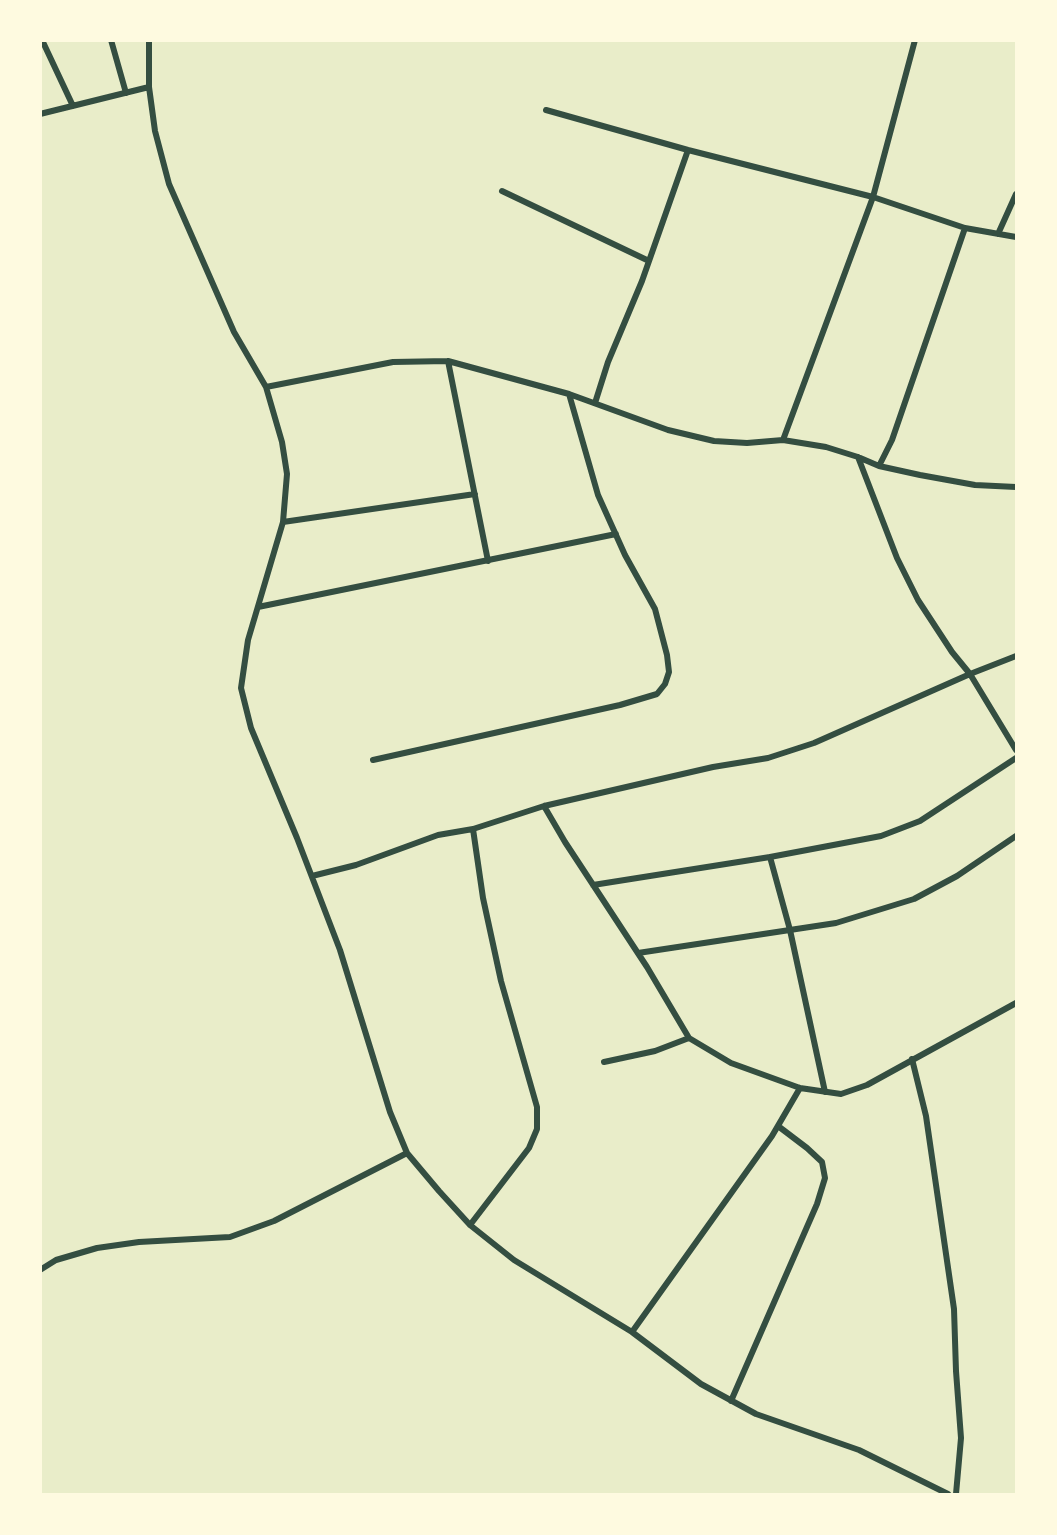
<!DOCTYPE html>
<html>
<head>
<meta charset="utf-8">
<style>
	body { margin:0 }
	#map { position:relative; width:1057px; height:1535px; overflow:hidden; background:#e9edc9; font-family:"Varela Round",sans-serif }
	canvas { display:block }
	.frame { position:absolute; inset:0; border:42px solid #fefae0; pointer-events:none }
</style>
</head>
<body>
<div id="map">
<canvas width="1057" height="1535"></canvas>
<div class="frame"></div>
</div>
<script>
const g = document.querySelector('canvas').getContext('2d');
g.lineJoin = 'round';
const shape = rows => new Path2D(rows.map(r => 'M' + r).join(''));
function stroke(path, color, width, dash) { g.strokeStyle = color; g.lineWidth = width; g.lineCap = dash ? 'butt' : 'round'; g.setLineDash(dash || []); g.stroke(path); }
const minor = shape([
	[42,40,73,106],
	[111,40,126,93],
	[149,40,149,87,155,131,169,184,234,332,266,387,282,442,287,474,283,522,248,640,241,688,251,728,297,838,340,950,390,1112,407,1153,439,1191,470,1225,514,1260,632,1332,701,1384,756,1414,859,1450,948,1494],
	[546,110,688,150,873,197,965,228,1016,237],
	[40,114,149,87],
	[502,191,649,261],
	[998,234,1016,194],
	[448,361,488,561],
	[266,387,393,362,448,361,569,394,668,430,714,441,747,443,783,440,826,447,858,457,879,466,920,475,975,485,1016,487],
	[595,403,608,362,642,281,688,150],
	[783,440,873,197,915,40],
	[858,457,897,558,918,600,952,652,970,674,1016,750],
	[879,466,892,440,965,228],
	[283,522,475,494],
	[258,607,616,534],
	[373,760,620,705,657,694,665,684,669,672,667,655,655,609,625,555,598,495,569,394],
	[544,806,565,842,647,967,689,1038,731,1063,800,1088,841,1094,867,1085,1016,1003],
	[770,857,790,930,825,1092],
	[312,876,356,865,438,835,473,829,544,806,713,767,768,758,814,743,970,674,1016,656],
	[593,885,770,857,881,836,920,821,1016,758],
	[638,953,836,923,914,899,957,876,1016,836],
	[912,1059,926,1116,954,1309,956,1371,961,1438,956,1494],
	[604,1062,655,1051,689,1038],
	[470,1225,529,1148,537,1129,537,1107,501,981,483,898,473,829],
	[40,1270,56,1260,97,1248,139,1242,230,1237,274,1221,407,1153],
	[632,1332,772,1136,800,1088],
	[731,1401,817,1204,825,1178,822,1162,807,1148,778,1126]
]);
stroke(minor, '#344e41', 6);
</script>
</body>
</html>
